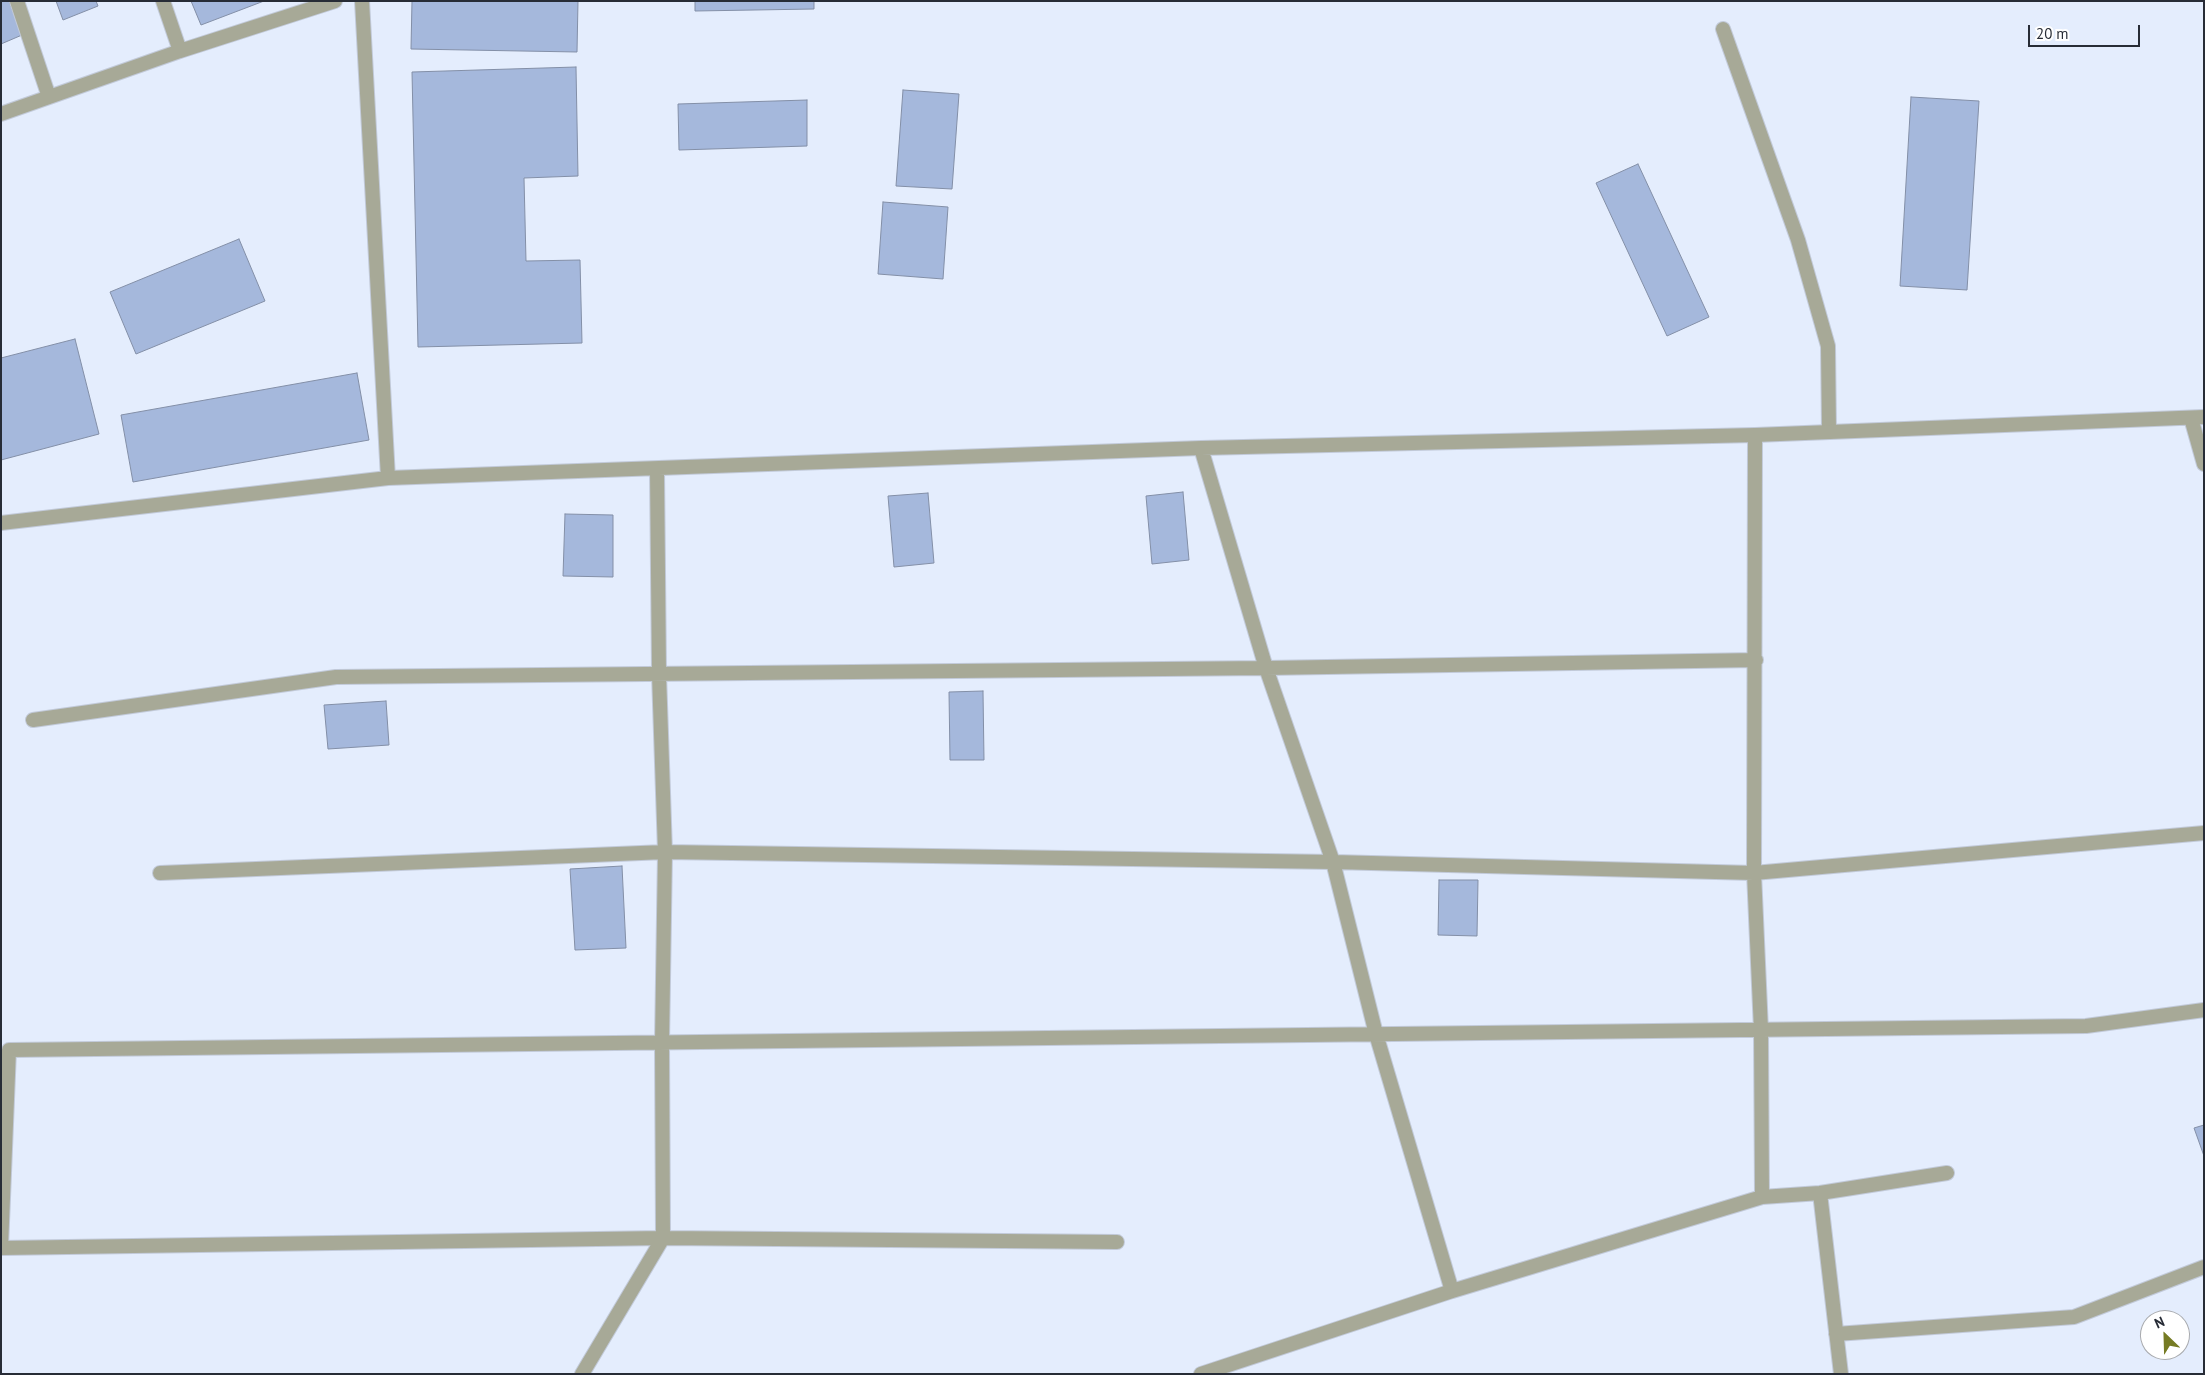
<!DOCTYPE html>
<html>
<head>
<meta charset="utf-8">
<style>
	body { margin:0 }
	#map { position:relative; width:2205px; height:1375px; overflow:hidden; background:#e4edfd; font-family:"PT Sans",sans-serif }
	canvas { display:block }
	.frame { position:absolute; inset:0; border:2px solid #272c36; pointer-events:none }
	.north { position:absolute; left:2140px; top:1310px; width:50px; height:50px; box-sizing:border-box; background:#fff; border:1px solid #a9abaf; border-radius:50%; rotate:336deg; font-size:14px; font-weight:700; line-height:20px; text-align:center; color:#272c36 }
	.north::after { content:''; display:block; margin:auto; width:18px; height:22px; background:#767b24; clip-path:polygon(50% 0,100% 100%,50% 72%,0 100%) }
	.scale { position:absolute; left:2028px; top:25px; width:112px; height:22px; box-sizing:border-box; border:2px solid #272c36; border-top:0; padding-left:6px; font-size:15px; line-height:18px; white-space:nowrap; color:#272c36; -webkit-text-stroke:4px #fff; paint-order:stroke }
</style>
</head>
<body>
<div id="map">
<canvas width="2205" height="1375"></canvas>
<div class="frame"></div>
<div class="north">N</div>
<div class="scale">20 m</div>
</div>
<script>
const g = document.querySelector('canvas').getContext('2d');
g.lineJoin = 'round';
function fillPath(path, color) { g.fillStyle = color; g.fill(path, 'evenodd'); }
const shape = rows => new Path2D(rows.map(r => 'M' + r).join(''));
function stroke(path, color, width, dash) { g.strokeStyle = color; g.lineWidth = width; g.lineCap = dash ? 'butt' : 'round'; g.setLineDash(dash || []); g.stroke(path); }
const building = shape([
	[1,1,9,1,22,35,1,44,1,1],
	[56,1,96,1,98,6,63,20,56,1],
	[191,1,264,1,201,25,191,1],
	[412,1,578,1,577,52,411,49,412,1],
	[695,1,814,1,814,9,695,11,695,1],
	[576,67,578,176,524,178,526,261,580,260,582,343,418,347,412,72,576,67],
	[903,90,959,94,952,189,896,186,903,90],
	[1911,97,1979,101,1967,290,1900,286,1911,97],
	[807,100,807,146,679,150,678,104,807,100],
	[1638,164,1709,317,1667,336,1596,183,1638,164],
	[883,202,948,207,943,279,878,274,883,202],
	[239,239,265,301,136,354,110,292,239,239],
	[75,339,99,434,1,460,1,358,75,339],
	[357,373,369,440,133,482,121,415,357,373],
	[1183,492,1189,560,1152,564,1146,496,1183,492],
	[928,493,934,563,894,567,888,496,928,493],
	[565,514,613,515,613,577,563,576,565,514],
	[983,691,984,760,950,760,949,692,983,691],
	[386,701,389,745,328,749,324,705,386,701],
	[622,866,626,948,575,950,570,869,622,866],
	[1439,880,1478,880,1477,936,1438,935,1439,880],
	[2204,1125,2204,1156,2194,1128,2204,1125]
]);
const service = shape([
	[1723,29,1798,240,1828,346,1829,432]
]);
const minor = shape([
	[17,1,49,97],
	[163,1,180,51],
	[362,1,388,478],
	[1,114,180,51,335,1],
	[2191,418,2204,464],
	[1755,435,1754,873,1761,1030,1762,1197],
	[1201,448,1266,668,1333,862,1376,1034,1452,1291],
	[1,523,388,478,1201,448,1755,435,2204,417],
	[33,720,336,677,1266,668,1756,660],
	[160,873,665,852,1333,862,1754,873,2204,833],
	[1820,1193,1841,1374],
	[1,1247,9,1050,2086,1026,2204,1010],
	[1,1248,663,1238,1117,1242],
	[1836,1334,2074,1317,2204,1267],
	[582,1374,663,1238,662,1043,665,852,659,674,657,469],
	[1201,1374,1452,1291,1762,1197,1820,1193,1947,1173]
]);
fillPath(building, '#a5b8dc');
stroke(building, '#838fa7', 1);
stroke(service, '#c2cad9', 16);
stroke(minor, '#c2cad9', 16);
stroke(service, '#a7a997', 14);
stroke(minor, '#a7a997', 14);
</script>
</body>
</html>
